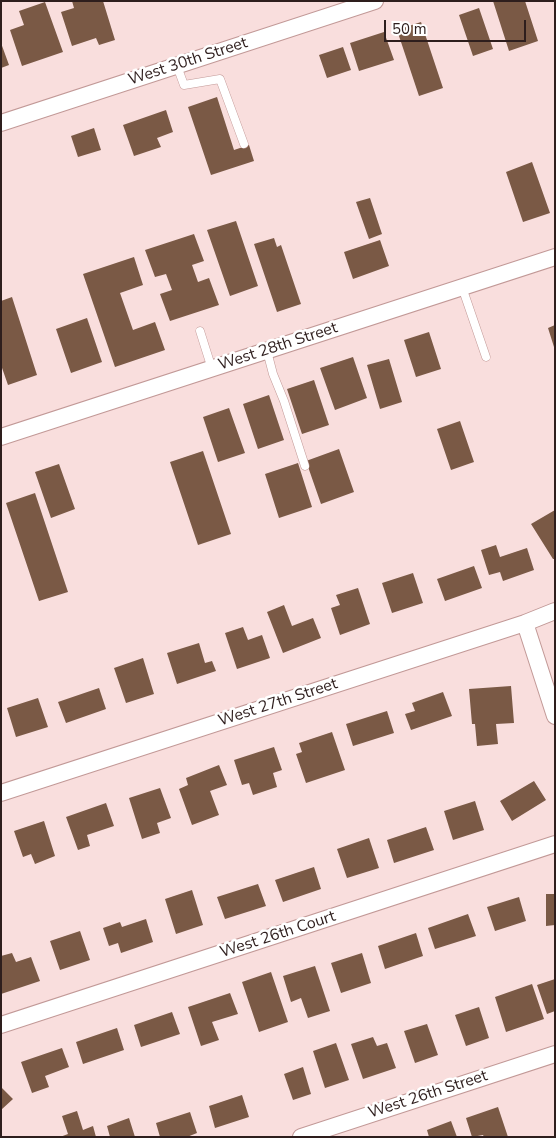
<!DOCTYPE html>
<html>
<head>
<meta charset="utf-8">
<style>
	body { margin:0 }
	#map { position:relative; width:556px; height:1138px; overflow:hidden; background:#f9dedd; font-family:"Nunito Sans",sans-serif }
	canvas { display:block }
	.frame { position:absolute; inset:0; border:2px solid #2e1e1d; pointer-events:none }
	.scale { position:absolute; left:384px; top:20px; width:142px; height:22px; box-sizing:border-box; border:2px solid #2e1e1d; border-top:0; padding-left:6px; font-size:15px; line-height:18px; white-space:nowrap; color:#2e1e1d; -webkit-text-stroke:4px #fff; paint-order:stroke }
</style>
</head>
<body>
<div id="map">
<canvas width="556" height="1138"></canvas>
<div class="frame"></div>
<div class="scale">50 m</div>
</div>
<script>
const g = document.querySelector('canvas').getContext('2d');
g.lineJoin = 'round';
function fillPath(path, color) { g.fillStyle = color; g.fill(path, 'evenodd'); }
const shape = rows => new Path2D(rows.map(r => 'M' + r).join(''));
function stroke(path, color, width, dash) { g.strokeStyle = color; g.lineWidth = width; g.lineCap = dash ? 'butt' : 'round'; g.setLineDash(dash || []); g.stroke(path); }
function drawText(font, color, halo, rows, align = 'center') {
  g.font = font + ' "Nunito Sans",sans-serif'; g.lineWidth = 5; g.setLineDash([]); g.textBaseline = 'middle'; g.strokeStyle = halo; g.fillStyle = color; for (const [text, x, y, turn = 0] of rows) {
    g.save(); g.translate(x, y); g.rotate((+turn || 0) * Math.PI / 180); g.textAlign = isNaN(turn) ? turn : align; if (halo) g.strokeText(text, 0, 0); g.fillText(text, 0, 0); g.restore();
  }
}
const building = shape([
	[72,1,103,1,115,40,99,45,96,38,72,46,61,12,74,8],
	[493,1,525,1,538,41,509,51],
	[45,2,63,52,22,66,10,30,24,25,19,11],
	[479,8,493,49,473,56,459,15],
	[421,22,443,88,419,96,397,30],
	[384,32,394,60,359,71,350,43],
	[1,43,9,65,1,68],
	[343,47,351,70,327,78,319,55],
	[217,97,234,150,249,145,254,161,211,175,188,107],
	[166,110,173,132,157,138,161,147,134,156,123,125],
	[94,128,101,150,78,157,71,136],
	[532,162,550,213,523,222,506,172],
	[370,198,382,234,369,239,356,202],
	[236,221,258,286,230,296,207,230],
	[194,234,204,261,192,265,198,282,209,278,219,305,170,321,160,294,172,290,166,274,155,277,145,250],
	[274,238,277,247,281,245,301,304,277,312,254,244],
	[380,240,389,266,353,279,344,252],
	[134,257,143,285,120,293,133,330,155,322,165,350,115,367,83,274],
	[12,297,37,375,8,385,1,365,1,301],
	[87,318,102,362,71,373,56,329],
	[555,325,555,347,554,347,548,328],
	[429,332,441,369,416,377,404,340],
	[353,357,367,398,335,410,320,368],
	[389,359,402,402,380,409,367,365],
	[314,380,329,425,302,434,287,389],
	[269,395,284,440,258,449,243,404],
	[229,408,245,453,218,462,203,417],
	[460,421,474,462,451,470,437,429],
	[339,449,354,492,321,504,306,461],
	[203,451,231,534,198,545,170,462],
	[298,463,312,507,279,518,265,474],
	[59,464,75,509,51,518,35,472],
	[35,493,68,592,39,601,6,503],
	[555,510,555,559,553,559,531,524],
	[496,545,500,557,527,548,534,570,503,581,500,572,489,575,481,550],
	[474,566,482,588,445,601,437,579],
	[413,573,423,603,392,613,382,583],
	[358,588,370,624,340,635,331,608,340,605,336,595],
	[284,605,292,626,313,618,321,638,283,653,267,612],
	[243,627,248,640,262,635,270,658,237,669,225,633],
	[199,643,205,663,212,661,216,671,177,684,167,653],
	[143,658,154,694,126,703,114,668],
	[511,686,514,723,496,724,498,744,477,746,475,724,472,724,469,689],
	[99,688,106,709,66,723,58,702],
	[443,692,452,716,411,730,405,714,415,711,412,703],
	[38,698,48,727,16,737,7,708],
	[387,711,394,733,353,746,346,724],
	[332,732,345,770,306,783,296,754,302,752,299,743],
	[274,747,282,770,273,773,277,787,253,795,249,783,242,785,234,760],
	[219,765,227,785,210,791,219,815,192,825,179,789,188,785,186,778],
	[534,781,546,800,512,821,500,801],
	[160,788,171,818,157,823,160,833,142,839,129,798],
	[475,801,484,830,453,840,444,811],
	[106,803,114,826,87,835,90,846,78,850,66,817],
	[44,821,55,856,35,864,31,854,23,857,14,831],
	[426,827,434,850,394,863,387,840],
	[369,838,379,868,347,878,337,849],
	[314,867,321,889,283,902,275,880],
	[258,884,266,906,225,919,217,897],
	[192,890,203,925,176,934,165,899],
	[546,894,555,894,555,925,546,926],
	[519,897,526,921,495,931,487,907],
	[468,914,476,936,435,949,428,928],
	[146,919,153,942,121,953,118,943,109,946,103,928,120,922,122,927],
	[80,931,90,960,60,970,50,941],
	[416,933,423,956,385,969,378,946],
	[12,953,16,962,31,957,40,981,1,994,1,956],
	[362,953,371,983,341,993,331,963],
	[315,966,330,1011,308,1018,301,998,291,1002,283,976],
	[271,972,288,1022,259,1032,242,982],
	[555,979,555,1011,547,1014,537,985],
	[532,984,544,1019,506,1032,495,997],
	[230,993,238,1014,212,1022,219,1040,201,1046,188,1007],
	[479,1007,489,1038,466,1046,455,1015],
	[172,1012,180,1034,141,1047,134,1025],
	[427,1024,438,1055,415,1063,404,1031],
	[117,1028,124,1050,83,1064,76,1042],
	[373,1037,377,1046,387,1043,396,1068,363,1079,351,1044],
	[336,1043,349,1080,325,1088,313,1051],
	[62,1048,69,1067,45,1076,49,1087,32,1093,21,1062],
	[303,1067,311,1094,293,1100,284,1074],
	[1,1087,13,1099,1,1110],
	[242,1095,249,1117,215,1128,209,1106],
	[498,1107,508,1137,484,1137,483,1135,472,1137,466,1118],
	[77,1111,83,1130,93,1126,96,1137,60,1137,68,1134,62,1116],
	[190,1112,197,1133,187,1137,160,1137,156,1123],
	[129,1118,135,1137,110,1137,107,1126],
	[451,1121,457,1137,429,1137,427,1130]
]);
const service = shape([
	[177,66,184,85,220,79,244,144],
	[462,287,486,357],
	[200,331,212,369],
	[267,351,273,374,284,401,305,466]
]);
const minor = shape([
	[1,123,375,1],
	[1,437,555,257],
	[525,623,555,716],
	[1,793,525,623,555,611],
	[1,1025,555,844],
	[301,1137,555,1054]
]);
const streetNames = [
	["West 30th Street",188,62,-18],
	["West 28th Street",278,347,-18],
	["West 27th Street",278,703,-18],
	["West 26th Court",278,935,-18],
	["West 26th Street",428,1095,-18]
];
fillPath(building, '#7a5945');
stroke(service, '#c29997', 9);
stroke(minor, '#c29997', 18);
stroke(service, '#fff', 8);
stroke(minor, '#fff', 16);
drawText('16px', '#2e1e1d', '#fff', streetNames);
</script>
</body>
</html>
